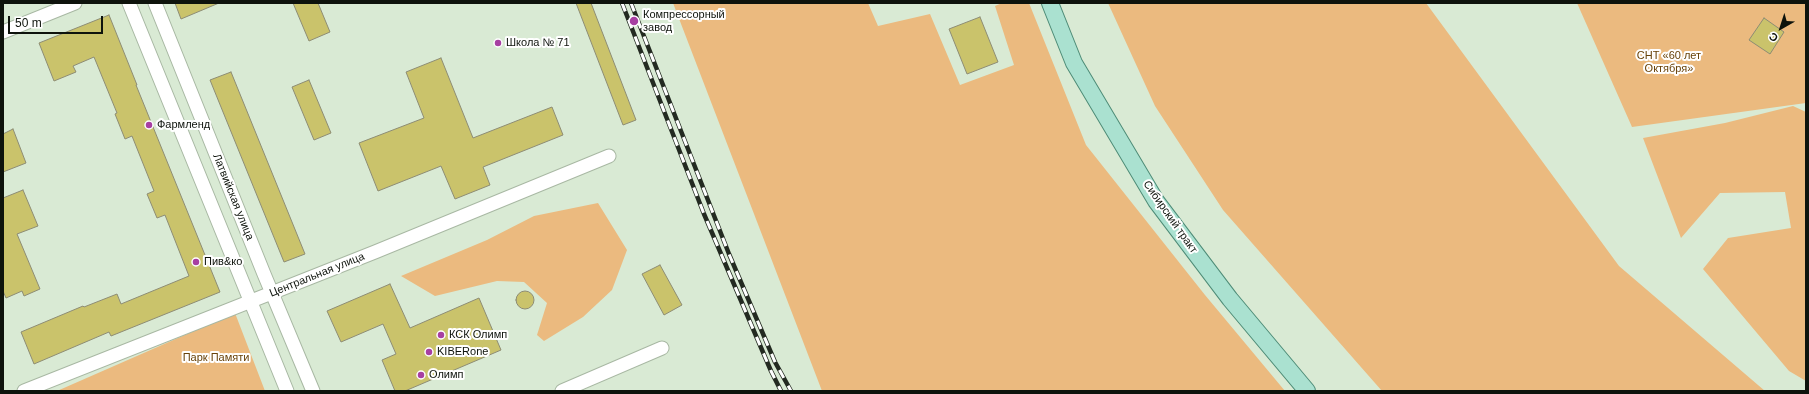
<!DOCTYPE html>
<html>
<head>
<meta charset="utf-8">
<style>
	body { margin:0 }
	#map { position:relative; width:1809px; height:394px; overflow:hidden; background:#d9ead4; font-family:Helvetica,sans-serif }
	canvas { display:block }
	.frame { position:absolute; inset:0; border:4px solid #0e130c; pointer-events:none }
	.north { position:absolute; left:1761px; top:8px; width:40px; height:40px; -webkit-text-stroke:3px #fff; paint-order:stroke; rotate:219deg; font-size:11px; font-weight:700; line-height:16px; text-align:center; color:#0e130c }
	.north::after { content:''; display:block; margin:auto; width:14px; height:18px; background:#0e130c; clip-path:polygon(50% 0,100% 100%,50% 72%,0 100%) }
	.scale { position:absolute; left:8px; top:16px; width:95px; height:18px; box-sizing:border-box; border:2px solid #0e130c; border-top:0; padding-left:5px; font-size:12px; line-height:14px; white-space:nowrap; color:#0e130c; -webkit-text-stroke:3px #fff; paint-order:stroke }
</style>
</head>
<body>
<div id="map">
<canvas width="1809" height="394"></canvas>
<div class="frame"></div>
<div class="north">С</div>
<div class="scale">50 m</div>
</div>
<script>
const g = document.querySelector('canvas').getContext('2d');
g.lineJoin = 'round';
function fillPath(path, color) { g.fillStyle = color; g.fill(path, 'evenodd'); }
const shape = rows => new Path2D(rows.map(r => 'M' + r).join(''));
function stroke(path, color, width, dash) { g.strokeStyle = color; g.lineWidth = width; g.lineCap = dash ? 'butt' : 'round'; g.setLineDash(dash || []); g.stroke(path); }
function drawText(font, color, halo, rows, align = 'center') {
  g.font = font + ' Helvetica,sans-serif'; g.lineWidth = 4; g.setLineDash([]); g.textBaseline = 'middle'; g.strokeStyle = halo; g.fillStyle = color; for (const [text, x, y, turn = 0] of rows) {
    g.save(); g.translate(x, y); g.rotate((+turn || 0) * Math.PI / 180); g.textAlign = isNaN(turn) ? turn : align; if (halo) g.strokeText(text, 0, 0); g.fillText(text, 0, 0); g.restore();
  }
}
const green = shape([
	[673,3,868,3,878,26,930,14,960,85,1014,65,995,6,1002,3,1029,3,1086,145,1205,295,1285,391,822,391],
	[1108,3,1426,3,1619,266,1765,391,1382,391,1223,210,1155,106],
	[1577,3,1806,3,1806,103,1632,127],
	[1793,106,1806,112,1806,381,1789,371,1703,269,1728,238,1791,228,1785,192,1720,193,1681,238,1643,138,1725,123],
	[598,203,627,250,612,290,583,317,544,341,537,335,547,303,524,282,497,281,435,296,401,276,487,240,534,216],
	[235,313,265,391,57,391]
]);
const building = shape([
	[175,3,219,3,181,19,175,3],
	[293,3,318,3,330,32,309,41,293,3],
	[576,3,591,3,636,120,623,125,576,3],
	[109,15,137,85,136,85,220,292,111,336,109,332,34,364,21,332,83,306,84,307,117,294,121,304,189,276,165,215,157,218,147,194,154,191,132,136,125,139,115,114,117,113,94,57,73,66,76,72,54,81,39,43,109,15],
	[980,17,998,62,967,74,949,29,980,17],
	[1764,18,1784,32,1770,54,1749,40,1764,18],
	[441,58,473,138,552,107,563,135,483,167,490,185,455,199,441,166,378,191,359,143,424,118,406,72,441,58],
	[231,72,305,254,284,262,210,80,231,72],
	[309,80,331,133,314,140,292,87,309,80],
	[13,129,26,163,3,172,3,134,13,129],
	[23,190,38,226,17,234,40,289,24,296,22,291,6,298,3,291,3,198,23,190],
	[660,265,682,305,664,315,642,274,660,265],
	[390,284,410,328,479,298,501,350,405,391,395,391,382,360,396,354,383,324,341,342,327,311,390,284],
	'516 300a9 9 0 1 1 18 0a9 9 0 1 1-18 0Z'
]);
const minor = shape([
	[129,3,287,391],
	[155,3,264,274,313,391],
	[3,32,75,3],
	[24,391,375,252,609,156],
	[562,391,662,348]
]);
const major = shape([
	[1050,3,1074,63,1156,201,1230,299,1307,391]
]);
const rail = shape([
	[622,3,704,214,771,371,781,391],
	[631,3,729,254,775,362,791,391]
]);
const markers = [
	[634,21,5,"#a73fa2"],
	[498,43,4,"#a73fa2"],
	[149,125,4,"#a73fa2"],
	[196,262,4,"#a73fa2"],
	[441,335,4,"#a73fa2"],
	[429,352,4,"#a73fa2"],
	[421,375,4,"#a73fa2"]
];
const poiNames = [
	["Компрессорный",643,15],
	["завод",643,28],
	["Школа № 71",506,43],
	["Фармленд",157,125],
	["Пив&ко",204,262],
	["КСК Олимп",449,335],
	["KIBERone",437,352],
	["Олимп",429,375]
];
const parkNames = [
	["СНТ «60 лет",1669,56],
	["Октября»",1669,69],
	["Парк Памяти",216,358]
];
const streetNames = [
	["Латвийская улица",233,197,68],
	["Сибирский тракт",1170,217,55],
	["Центральная улица",317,275,-22]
];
fillPath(green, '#ebba7f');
fillPath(building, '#cac36b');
stroke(building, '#8d8c74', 1);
stroke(minor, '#a8b8a3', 15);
stroke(major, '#4e8c77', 18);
stroke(minor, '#fff', 13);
stroke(major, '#aae1d0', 16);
stroke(rail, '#232a21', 4.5);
stroke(rail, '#fff', 3, [9]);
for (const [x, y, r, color] of markers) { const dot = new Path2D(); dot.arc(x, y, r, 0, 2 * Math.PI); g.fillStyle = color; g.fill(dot); stroke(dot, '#fff', 1.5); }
drawText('11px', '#0e130c', '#fff', poiNames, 'left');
drawText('11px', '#684209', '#fff', parkNames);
drawText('11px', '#0e130c', '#fff', streetNames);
</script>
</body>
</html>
